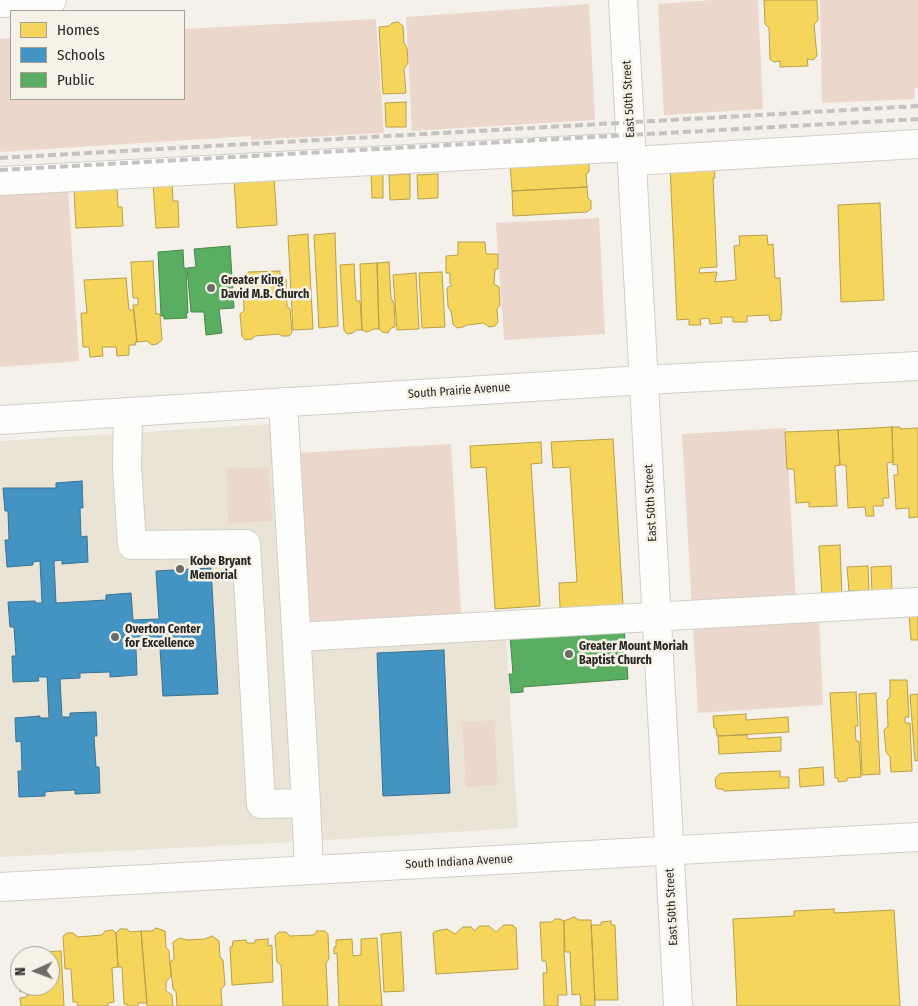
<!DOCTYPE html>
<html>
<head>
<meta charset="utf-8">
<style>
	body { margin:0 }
	#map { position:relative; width:918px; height:1006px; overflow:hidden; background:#f4f1ea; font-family:"Fira Sans Condensed",sans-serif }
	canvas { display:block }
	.legend { position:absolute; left:10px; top:10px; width:175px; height:90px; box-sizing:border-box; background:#f7f2e7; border:1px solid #a4a098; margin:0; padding:6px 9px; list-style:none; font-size:15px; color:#272521 }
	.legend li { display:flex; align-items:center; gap:10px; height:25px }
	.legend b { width:25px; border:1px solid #a4a098 }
	.north { position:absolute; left:10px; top:946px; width:50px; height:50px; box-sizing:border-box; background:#f7f2e7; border:1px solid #a4a098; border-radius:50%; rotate:268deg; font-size:14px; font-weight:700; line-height:20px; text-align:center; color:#272521 }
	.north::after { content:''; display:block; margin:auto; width:18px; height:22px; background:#6f6c67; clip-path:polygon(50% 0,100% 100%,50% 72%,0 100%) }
</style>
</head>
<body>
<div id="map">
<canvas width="918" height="1006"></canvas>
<ul class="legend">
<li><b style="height:14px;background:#f6d55c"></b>Homes</li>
<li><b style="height:14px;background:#4393c3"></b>Schools</li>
<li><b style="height:14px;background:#5aae61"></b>Public</li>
</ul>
<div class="north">N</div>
</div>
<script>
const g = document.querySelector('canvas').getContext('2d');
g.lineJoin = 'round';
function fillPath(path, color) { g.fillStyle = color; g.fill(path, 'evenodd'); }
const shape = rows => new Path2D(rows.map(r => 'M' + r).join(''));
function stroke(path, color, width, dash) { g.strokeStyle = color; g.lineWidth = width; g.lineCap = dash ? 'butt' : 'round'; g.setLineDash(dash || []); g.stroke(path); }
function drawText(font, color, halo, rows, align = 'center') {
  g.font = font + ' "Fira Sans Condensed",sans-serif'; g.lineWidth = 5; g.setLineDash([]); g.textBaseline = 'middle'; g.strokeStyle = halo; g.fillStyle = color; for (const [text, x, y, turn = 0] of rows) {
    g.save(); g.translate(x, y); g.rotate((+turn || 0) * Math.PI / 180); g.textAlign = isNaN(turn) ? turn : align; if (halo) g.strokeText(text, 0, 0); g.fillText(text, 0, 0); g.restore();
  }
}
const built = shape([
	[271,424,283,638,505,624,518,828,293,842,0,857,0,441]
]);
const green = shape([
	[711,0,758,0,763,109,664,115,658,4],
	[820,0,918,0,918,88,915,88,914,99,822,103],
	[589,4,595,120,412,131,406,17],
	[376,19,384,133,251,140,251,136,0,152,0,39,11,38,11,99,184,99,184,29],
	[68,188,79,361,0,367,0,191],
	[599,218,605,334,504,340,496,223],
	[786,428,797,619,819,618,823,705,698,713,682,434],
	[451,444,461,613,308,622,298,453],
	[269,467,272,521,228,523,226,469],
	[494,720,498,785,466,787,462,722]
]);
const homes = shape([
	[764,0,817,0,818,20,814,25,817,56,813,60,807,59,808,66,780,67,780,61,774,62,770,59,769,28,765,24,764,0],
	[398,22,403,26,404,43,407,48,408,63,404,69,406,93,383,94,379,27,389,26,392,23,398,22],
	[406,102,406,127,386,127,385,103,406,102],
	[585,160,589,163,589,172,586,174,587,187,512,191,510,164,585,160],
	[714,164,715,178,713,178,717,267,700,268,699,273,717,272,715,282,736,280,734,246,740,245,739,236,767,235,768,245,773,244,775,278,780,278,782,314,781,314,781,320,770,321,769,315,747,316,747,322,733,322,733,317,721,317,722,323,710,324,709,318,700,319,701,325,689,325,689,319,677,320,670,166,714,164],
	[371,171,383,171,383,198,372,198,371,171],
	[410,174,410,199,390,200,389,175,410,174],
	[438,174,438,198,418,199,417,175,438,174],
	[274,176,277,225,237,228,234,179,274,176],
	[172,182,173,201,178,201,179,227,156,228,153,183,172,182],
	[587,187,588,198,591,201,591,209,587,212,513,216,512,191,587,187],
	[117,188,118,207,122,207,123,226,76,228,74,190,117,188],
	[880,203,884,300,841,302,838,205,880,203],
	[335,233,338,326,319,328,314,235,335,233],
	[308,234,313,329,293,330,288,236,308,234],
	[458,242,485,242,486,254,498,254,498,269,495,269,494,284,499,287,500,305,497,309,498,322,495,326,489,327,484,323,467,325,463,327,457,328,453,324,451,311,448,307,447,288,452,285,450,283,450,273,446,273,446,256,458,255,458,242],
	[153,261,156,314,160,314,162,340,157,344,152,345,147,341,137,342,133,305,138,305,138,298,133,298,131,262,153,261],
	[389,262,391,298,394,304,395,327,391,328,388,333,382,332,379,329,377,263,389,262],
	[377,263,379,329,374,329,367,332,362,330,360,264,377,263],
	[354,264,356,301,360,301,362,330,356,330,353,333,347,334,344,330,340,265,354,264],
	[280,271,280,279,286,279,287,306,290,309,292,333,289,336,282,336,279,334,255,336,252,339,245,340,242,336,240,314,244,311,243,281,248,281,248,272,280,271],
	[442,272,445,327,422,328,419,273,442,272],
	[416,273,419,329,397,330,393,275,416,273],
	[126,278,129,310,134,310,137,342,135,342,136,345,129,345,129,355,117,356,116,347,102,347,103,356,90,357,89,347,83,347,81,313,87,313,84,280,126,278],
	[892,427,893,462,887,463,889,498,883,498,883,506,873,506,874,516,866,516,865,507,848,508,846,465,840,465,838,430,892,427],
	[892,427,900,427,900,429,918,428,918,517,909,518,909,508,896,509,894,475,898,475,897,464,893,465,892,427],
	[838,430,840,465,835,466,837,506,809,507,809,502,796,503,794,469,787,469,785,432,838,430],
	[613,439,623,605,560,608,559,583,577,582,570,467,553,468,551,442,613,439],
	[541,442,542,463,531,464,540,606,495,609,486,467,471,468,470,446,541,442],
	[840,545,842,597,822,597,819,546,840,545],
	[868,566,869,591,849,591,847,567,868,566],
	[891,566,892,591,872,591,871,567,891,566],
	[909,614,918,614,918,640,911,640,909,614],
	[890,680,907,680,909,717,905,717,905,723,910,723,912,771,891,772,890,757,886,752,884,730,888,726,887,700,890,697,890,680],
	[856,692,858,726,855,726,856,741,859,741,861,777,847,778,847,781,838,782,838,778,835,778,830,693,856,692],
	[876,693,880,774,862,775,859,694,876,693],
	[918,694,918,760,915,761,910,695,918,694],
	[746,714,746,720,788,717,789,732,717,736,716,728,714,728,713,716,746,714],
	[747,735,747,739,781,737,781,751,719,754,718,736,747,735],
	[823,767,824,785,800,787,799,769,823,767],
	[780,771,780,777,789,777,789,788,724,791,723,789,718,789,716,787,715,779,719,774,723,773,780,771],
	[834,909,834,913,894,910,900,1006,737,1006,733,919,794,916,794,911,834,909],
	[574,917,579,920,591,920,595,1006,581,1006,580,994,572,995,570,952,565,952,564,921,574,917],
	[555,919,560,919,564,921,564,952,567,995,558,995,558,1006,544,1006,543,973,547,973,546,961,542,961,540,922,552,922,555,919],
	[611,921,611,925,615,925,618,1000,595,1000,591,925,601,925,601,922,611,921],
	[504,925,513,925,514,927,516,928,518,969,436,974,433,933,436,931,447,929,455,934,463,927,471,927,475,931,479,926,489,926,496,932,504,925],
	[156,928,165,931,166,947,169,951,171,976,166,982,166,991,172,995,173,1006,147,1006,141,931,152,931,156,928],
	[120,929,127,929,130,932,141,931,147,1003,138,1003,138,1006,127,1006,127,1004,124,1004,122,967,118,967,116,933,120,929],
	[112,930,116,933,118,967,112,968,114,1002,108,1003,108,1006,78,1006,77,1002,73,1002,71,969,65,969,63,936,67,933,73,933,78,937,102,935,105,931,112,930],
	[317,931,325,931,328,934,329,959,326,963,328,1006,283,1006,281,965,277,962,275,936,279,932,286,932,290,936,314,935,317,931],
	[401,932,404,991,384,992,381,934,401,932],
	[212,936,219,941,220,957,223,960,225,985,221,989,222,1006,177,1006,176,991,173,989,170,962,174,959,173,942,180,938,187,940,205,939,212,936],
	[377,938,382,1006,339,1006,337,953,334,954,334,947,336,947,336,940,352,939,353,956,361,955,361,939,377,938],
	[268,939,268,946,272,945,273,982,232,985,230,947,232,947,233,941,246,940,247,943,255,943,255,940,268,939],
	[61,951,64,1006,21,1006,20,998,27,997,26,991,20,992,18,956,24,956,23,953,61,951],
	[20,956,50,956,50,986,20,986,20,956]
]);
const schools = shape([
	[82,481,83,508,80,508,81,537,87,536,88,562,62,564,62,560,54,561,56,603,106,600,106,595,131,593,133,620,159,619,156,571,211,568,218,694,163,696,160,648,136,649,137,675,110,677,110,672,80,673,80,678,60,679,62,717,70,717,70,713,96,712,97,736,94,736,96,767,99,767,100,793,75,794,75,790,55,791,45,792,45,796,19,797,18,771,22,771,21,741,16,742,15,718,40,716,40,718,49,718,47,677,38,677,39,681,13,682,12,656,16,656,14,627,10,627,8,602,35,601,36,603,42,603,40,561,33,562,33,565,7,567,5,540,9,540,8,511,5,511,3,488,56,488,56,483,82,481],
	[444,650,450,793,383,796,377,653,444,650]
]);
const public = shape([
	[230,246,234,308,219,309,222,333,206,335,204,312,191,312,187,268,196,267,194,249,230,246],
	[183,250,184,268,186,268,188,313,186,313,187,318,164,319,164,316,161,316,158,252,183,250],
	[624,626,628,679,523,687,523,692,511,693,509,674,513,674,510,635,624,626]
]);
const minor = shape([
	[623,0,678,1006],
	[0,3,52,0],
	[632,161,918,144],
	[0,181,631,147],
	[283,402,306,803],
	[128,412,127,467,132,545,246,544,261,804,306,803,309,870],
	[0,420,644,380,918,366],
	[297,637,918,602],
	[0,887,918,837]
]);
const rail = shape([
	[0,158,918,106],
	[0,170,918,119]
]);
const markers = [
	[211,288,5,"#6f6c67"],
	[180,569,5,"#6f6c67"],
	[115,637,5,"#6f6c67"],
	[569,654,5,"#6f6c67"]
];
const streetNames = [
	["East 50th Street",629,99,-93],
	["South Prairie Avenue",459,391,-4],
	["East 50th Street",651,503,-93],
	["South Indiana Avenue",459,862,-3],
	["East 50th Street",672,907,-93]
];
const poiNames = [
	["Greater King",221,281],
	["David M.B. Church",221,295],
	["Kobe Bryant",190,562],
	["Memorial",190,576],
	["Overton Center",125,630],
	["for Excellence",125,644],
	["Greater Mount Moriah",579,647],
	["Baptist Church",579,661]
];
fillPath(built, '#eae4d7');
fillPath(green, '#ecd7cc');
fillPath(homes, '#f6d55c');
stroke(homes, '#b8a04a', 1);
fillPath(schools, '#4393c3');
stroke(schools, '#3b7292', 1);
fillPath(public, '#5aae61');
stroke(public, '#4b854e', 1);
stroke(minor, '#d1cfca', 30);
stroke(minor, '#fdfdfc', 28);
stroke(rail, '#c4c3c1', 4, [8, 4]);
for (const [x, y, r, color] of markers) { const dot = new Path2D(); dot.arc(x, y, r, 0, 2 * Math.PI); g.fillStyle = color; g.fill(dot); stroke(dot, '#f7f2e7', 2); }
drawText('12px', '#272521', '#f7f2e7', streetNames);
drawText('bold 12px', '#272521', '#f7f2e7', poiNames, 'left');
</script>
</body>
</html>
